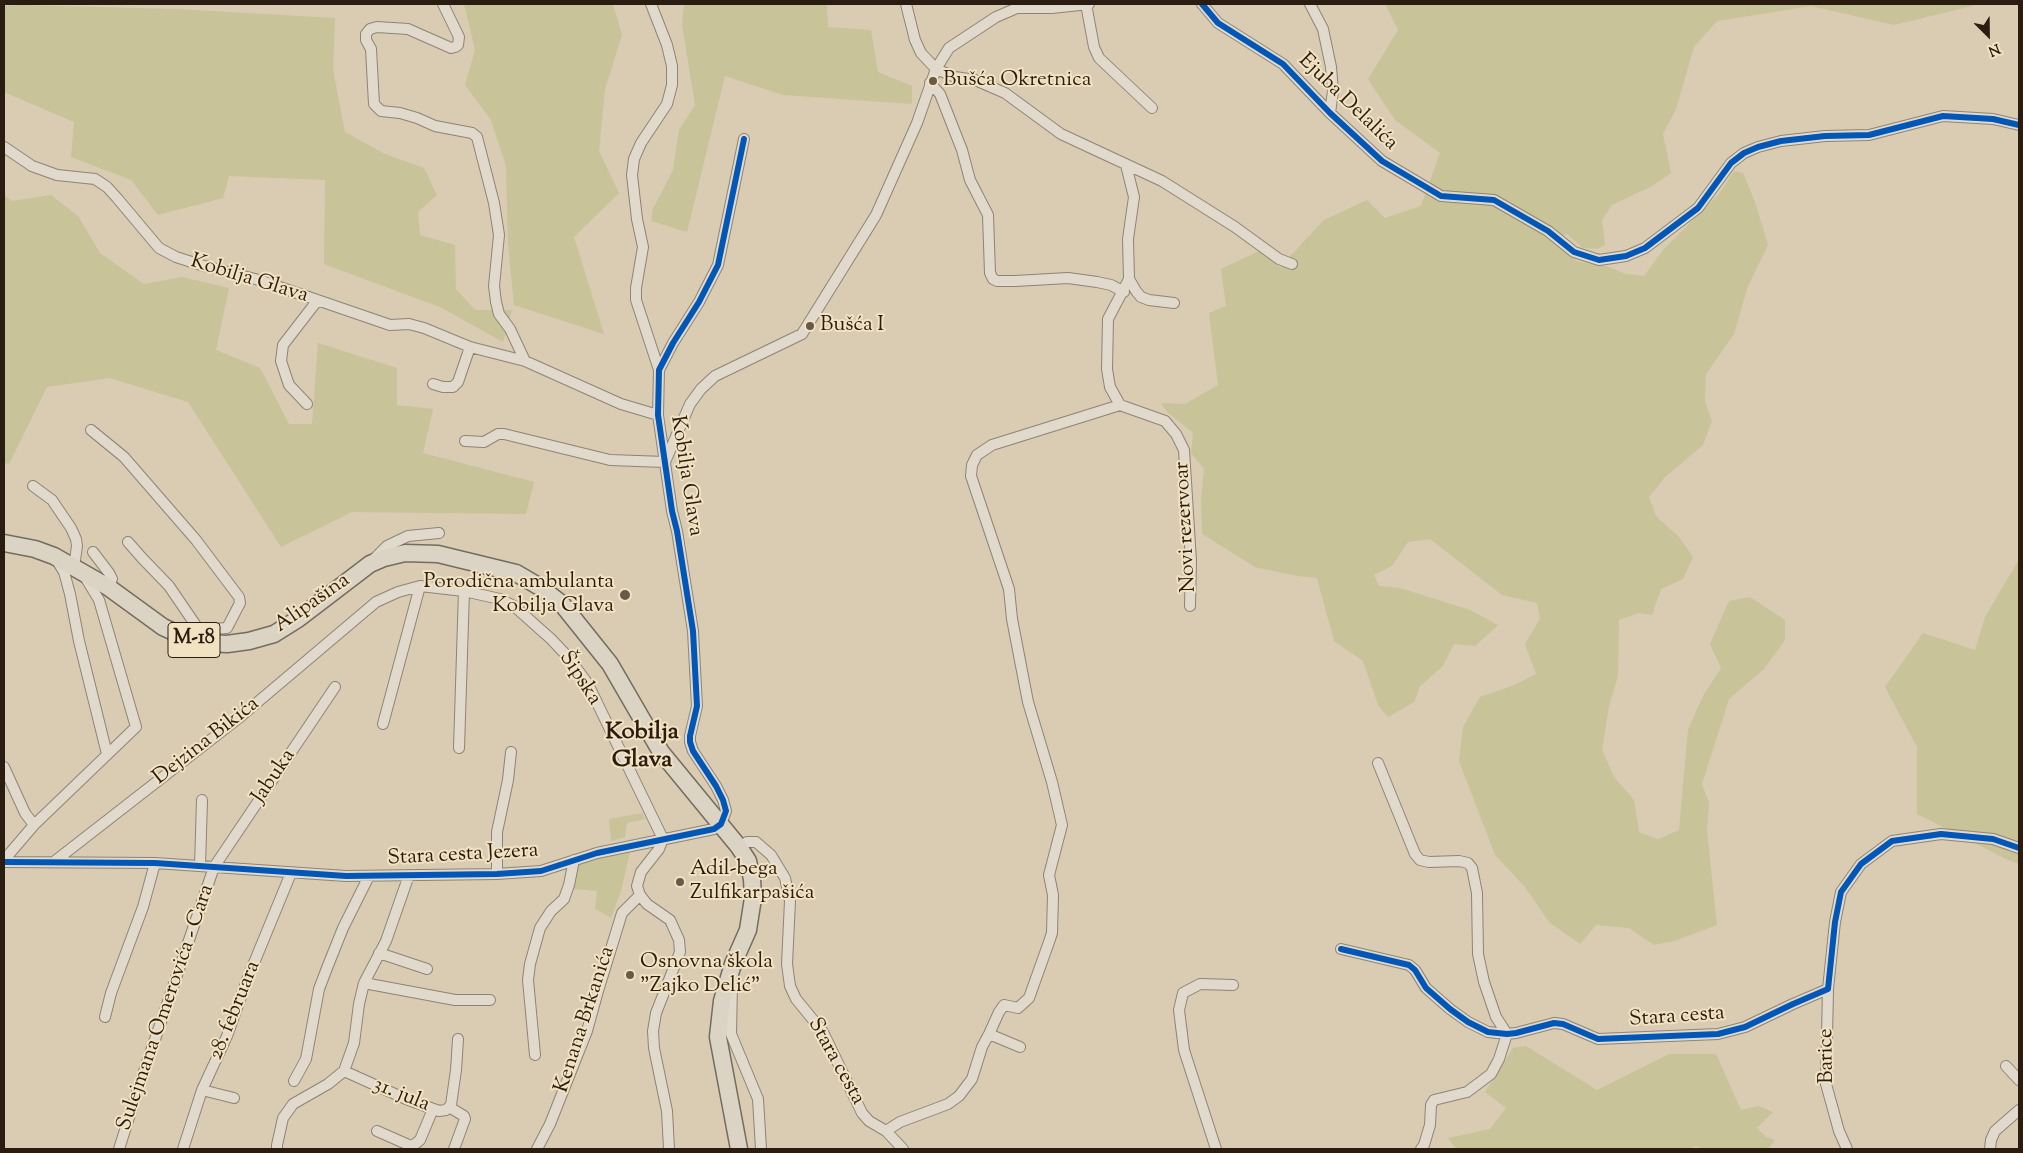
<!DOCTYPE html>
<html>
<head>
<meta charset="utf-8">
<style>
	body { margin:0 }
	#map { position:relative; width:2023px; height:1153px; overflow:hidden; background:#d9ccb2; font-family:"Sorts Mill Goudy",serif }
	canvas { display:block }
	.frame { position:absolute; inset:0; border:5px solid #2b1c11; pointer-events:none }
	.north { position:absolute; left:1963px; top:10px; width:50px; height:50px; -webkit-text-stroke:4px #f1e2c2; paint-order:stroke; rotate:157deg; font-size:14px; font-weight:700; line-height:20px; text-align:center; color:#2b1c11 }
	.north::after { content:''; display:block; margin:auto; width:18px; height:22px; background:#2b1c11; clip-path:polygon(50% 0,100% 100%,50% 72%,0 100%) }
</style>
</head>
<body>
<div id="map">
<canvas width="2023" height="1153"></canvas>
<div class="frame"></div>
<div class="north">N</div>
</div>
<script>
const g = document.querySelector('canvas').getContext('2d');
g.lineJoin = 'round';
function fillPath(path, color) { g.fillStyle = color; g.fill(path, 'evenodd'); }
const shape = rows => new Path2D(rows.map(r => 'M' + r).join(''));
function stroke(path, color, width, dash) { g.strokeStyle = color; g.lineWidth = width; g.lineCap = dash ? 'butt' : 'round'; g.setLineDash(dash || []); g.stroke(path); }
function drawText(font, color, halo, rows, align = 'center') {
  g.font = font + ' "Sorts Mill Goudy",serif'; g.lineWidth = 4; g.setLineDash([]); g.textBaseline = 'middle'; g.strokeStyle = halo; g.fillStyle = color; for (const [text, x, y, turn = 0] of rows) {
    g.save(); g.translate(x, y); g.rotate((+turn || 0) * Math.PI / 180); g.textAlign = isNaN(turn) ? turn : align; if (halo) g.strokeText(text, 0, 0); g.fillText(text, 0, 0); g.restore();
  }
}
const green = shape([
	[464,4,613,4,622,35,605,89,599,151,619,193,574,237,604,334,514,305,508,245,506,166,491,120,465,85,475,50],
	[684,4,827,4,828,27,871,30,878,72,912,86,912,104,783,95,725,76,687,232,651,221,653,209,673,170,679,130,695,105,682,25],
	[1385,4,1980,4,1894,25,1811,6,1717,21,1694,47,1676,109,1663,134,1671,173,1652,186,1612,205,1602,220,1605,245,1597,249,1583,248,1567,234,1552,241,1578,262,1606,266,1626,274,1644,276,1664,249,1719,194,1734,171,1743,173,1755,202,1768,245,1748,286,1734,334,1706,374,1705,402,1712,421,1703,445,1665,477,1649,497,1656,516,1679,537,1693,557,1683,579,1661,589,1652,615,1639,613,1619,620,1618,676,1609,706,1602,750,1614,777,1634,800,1639,832,1658,839,1679,830,1688,730,1703,696,1721,668,1710,644,1729,601,1750,597,1785,620,1785,640,1764,669,1729,699,1702,784,1709,803,1707,831,1717,925,1674,941,1654,945,1629,928,1596,925,1580,944,1549,922,1525,887,1495,855,1459,761,1463,727,1480,697,1512,686,1536,674,1525,644,1540,619,1537,603,1502,595,1430,539,1408,542,1392,566,1374,575,1379,586,1400,588,1470,610,1498,625,1475,646,1454,644,1443,666,1420,686,1414,702,1388,717,1378,705,1363,661,1334,641,1317,578,1297,576,1255,567,1202,534,1201,500,1204,469,1191,453,1193,433,1167,412,1161,403,1185,404,1218,385,1209,313,1226,306,1221,269,1259,251,1280,267,1324,220,1367,200,1385,218,1421,206,1440,153,1395,120,1368,79,1398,30],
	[18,5,176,9,335,18,333,70,345,132,383,153,424,168,437,195,418,212,420,235,455,245,456,289,475,310,512,310,503,342,440,307,324,264,325,180,229,176,223,198,158,215,131,180,71,157,74,122,4,92,4,6],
	[4,195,12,201,51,195,78,216,100,253,144,284,182,277,229,288,216,350,260,368,289,424,312,424,318,343,397,368,397,405,433,409,423,453,534,482,526,514,352,512,281,547,188,402,110,378,47,387,9,464,4,463],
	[2018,561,2019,561,2019,864,2006,859,1917,814,1917,747,1885,687,1923,633,1975,650,1985,617],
	[642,813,645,819,627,823,625,837,611,841,609,819],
	[629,847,630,852,621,891,611,918,595,909,597,891,573,889,573,887,578,866,581,863],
	[1526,1046,1597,1090,1669,1054,1716,1054,1741,1110,1758,1106,1773,1112,1757,1128,1766,1137,1775,1140,1768,1149,1702,1149,1696,1146,1690,1149,1456,1149,1448,1138,1490,1129,1506,1108,1485,1092,1513,1048]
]);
const minor = shape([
	[443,4,459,37,458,45,455,47,451,48,408,29,377,27,370,29,366,34,366,40,371,49,374,104,381,111,400,113,417,118,435,126,472,133,477,137,494,203,499,235,494,286,496,302,499,314,510,329,525,361],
	[651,4,667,45,672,66,672,85,667,104,641,143,634,159,632,175,637,219,643,247,636,288,636,300,659,370],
	[906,4,915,40,921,53,936,69,955,77,975,80,1005,93,1061,134,1162,181,1235,227,1279,259,1292,264],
	[1086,4,1094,47,1099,58,1152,108],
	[1202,4,1218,23,1283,64,1330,113,1382,161,1441,196,1494,200,1548,231,1574,252,1599,260,1626,256,1645,248,1698,208,1731,163,1744,153,1758,147,1781,141,1825,136,1869,135,1943,116,1993,119,2019,125],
	[1310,4,1323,29,1331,67,1333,91,1330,113],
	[930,83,940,94,962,150,970,180,988,215,990,273,993,279,997,281,1015,281,1068,278,1097,282,1111,285,1124,292],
	[4,147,32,166,57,175,95,179,107,187,117,198,159,248,176,257,201,265,259,280,390,325,409,324,424,328,470,347,525,361,621,404,658,415],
	[1126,165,1134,197,1128,239,1129,279,1108,319,1107,369,1110,387,1120,405,1165,421,1176,434,1184,450,1191,561,1190,606],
	[1129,279,1136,291,1141,297,1149,300,1174,303],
	[433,384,443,387,453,387,458,382,470,347],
	[307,404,289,385,281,361,283,345,317,301],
	[91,430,124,457,196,540,239,597,240,603,227,628,199,630,189,639],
	[465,441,484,442,498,434,504,434,610,460,665,462,690,404,701,389,715,376,802,334,876,215,917,123,936,69,949,48,996,17,1017,8,1052,8,1089,4],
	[33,486,52,500,71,528,76,539,77,546,74,567],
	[128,542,142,558,169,586,199,630],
	[93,552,109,573,112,579,108,587],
	[56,559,64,572,70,594,79,641,107,754],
	[373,560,387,546,408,536,439,533],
	[383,724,420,586],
	[459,748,464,591],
	[1378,763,1415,854,1420,860,1429,862,1459,861,1468,863,1472,868,1477,893,1478,954,1484,982,1496,1017,1507,1034,1499,1059,1491,1074,1467,1092,1434,1100,1431,1105,1430,1125,1424,1145,1421,1149],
	[4,767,25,813,34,825],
	[739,847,747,842,756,842,771,855,785,878,790,901,787,964,790,986,796,999,823,1032,862,1113,869,1121,886,1131,903,1149],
	[4,860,34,825,136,727,99,600,85,577],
	[55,861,240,717,376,602,398,592,420,586,464,591,500,599,514,606,551,639,569,658,588,684,663,839,659,849,641,872,637,886,640,895,647,904,670,920,679,940,680,952,656,1013,653,1031,654,1048,667,1111,669,1149],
	[4,862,155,863,346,876,497,874,541,871,597,853,714,829,721,824,726,811,723,800,716,786,693,751,690,742,690,736,697,706,693,631,677,531,672,511,658,415,659,370,673,343,699,302,718,265,744,139],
	[200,866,202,800],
	[497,874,497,832,508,780,511,752],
	[1341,949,1409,965,1415,970,1426,988,1450,1009,1468,1022,1488,1032,1507,1034,1516,1033,1554,1023,1563,1024,1598,1039,1718,1034,1745,1027,1793,1004,1828,989,1835,922,1841,892,1861,864,1892,841,1941,834,1993,839,2019,848],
	[379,953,427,969],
	[364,983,455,1000,490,1000],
	[732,986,731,1034,758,1099,761,1149],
	[1828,989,1826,1084,1839,1131,1847,1149],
	[105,1017,111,993,143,907,155,863],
	[1020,1047,989,1034,999,1012,1004,1005,1018,1008,1029,998,1049,942,1052,933,1053,895,1049,875,1062,825,1052,782,1028,702,1012,619,1009,589,971,476,972,465,977,455,992,445,1120,405],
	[535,1055,528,980,530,964,540,928,551,911,564,899,569,885,574,860],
	[2006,1066,2019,1080],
	[344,1071,406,1099,439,1111,446,1110,451,1105,456,1070,458,1039],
	[294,1081,306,1059,319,989,327,968,343,928,369,876],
	[202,1090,234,1098],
	[449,1107,464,1116,465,1119,454,1149],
	[377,1131,411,1146,415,1144,420,1140,433,1109],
	[886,1131,900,1122,948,1104,959,1096,972,1079,982,1047,989,1034],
	[119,1149,139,1086,214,867,335,687],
	[183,1149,202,1090,227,1036,247,980,291,873],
	[277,1149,277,1145,283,1118,293,1104,328,1084,344,1071,354,1043,359,1004,364,983,386,941,409,875],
	[537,1149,550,1124,587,1031,598,991,622,913,640,895],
	[1216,1149,1184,1050,1179,1010,1183,993,1200,984,1233,985],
	[1990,1149,1991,1140,1995,1131,2019,1110]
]);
const primary = shape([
	[4,543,35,549,54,556,108,587,163,627,189,639,208,643,227,644,249,641,274,634,298,619,370,564,384,558,405,553,438,554,516,573,540,587,562,604,610,664,661,752,739,847,748,861,752,879,753,898,748,930,733,964,722,1001,718,1037,739,1149]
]);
const cycleway = shape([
	[1202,4,1218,23,1283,64,1330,113,1382,161,1441,196,1494,200,1548,231,1574,252,1599,260,1626,256,1645,248,1698,208,1731,163,1744,153,1758,147,1781,141,1825,136,1869,135,1943,116,1993,119,2019,125],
	[4,862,155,863,346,876,497,874,541,871,597,853,714,829,721,824,726,811,723,800,716,786,693,751,690,742,690,736,697,706,693,631,677,531,672,511,658,415,659,370,673,343,699,302,718,265,744,139],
	[1341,949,1409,965,1415,970,1426,988,1450,1009,1468,1022,1488,1032,1507,1034,1516,1033,1554,1023,1563,1024,1598,1039,1718,1034,1745,1027,1793,1004,1828,989,1835,922,1841,892,1861,864,1892,841,1941,834,1993,839,2019,848]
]);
const markers = [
	[933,81,5,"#685a49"],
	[810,326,5,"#685a49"],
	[625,595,6,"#685a49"],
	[680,882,5,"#685a49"],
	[630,975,5,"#685a49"]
];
const shields = [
	[194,640,52]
];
const shieldNames = [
	["M-18",194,640]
];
const poiNames = [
	["Bušća Okretnica",943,81],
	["Bušća I",820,326],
	["Porodična ambulanta",614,583,"right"],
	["Kobilja Glava",614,607,"right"],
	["Adil-bega",690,870],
	["Zulfikarpašića",690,894],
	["Osnovna škola",640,963],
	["\"Zajko Delić\"",640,987]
];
const streetNames = [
	["Ejuba Delalića",1347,103,44],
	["Kobilja Glava",249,280,17],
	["Kobilja Glava",685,476,81],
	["Novi rezervoar",1187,527,-93],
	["Alipašina",313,604,-35],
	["Šipska",579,679,57],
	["Dejzina Bikića",207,742,-38],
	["Jabuka",275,777,-56],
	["Stara cesta Jezera",463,856,-3],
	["Sulejmana Omerovića - Cara",167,1008,-71],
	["28. februara",236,1011,-68],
	["Stara cesta",1677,1018,-4],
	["Kenana Brkanića",586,1020,-72],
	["Barice",1828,1056,-91],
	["Stara cesta",835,1062,61],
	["31. jula",401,1096,22]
];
const quarterNames = [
	["Kobilja",642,734],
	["Glava",642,762]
];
fillPath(green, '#c8c398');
stroke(minor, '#8d8474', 12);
stroke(primary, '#756c5e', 19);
stroke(minor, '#e1dacc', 10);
stroke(primary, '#dbd4c5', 16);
stroke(cycleway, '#0057b8', 6);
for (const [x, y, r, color] of markers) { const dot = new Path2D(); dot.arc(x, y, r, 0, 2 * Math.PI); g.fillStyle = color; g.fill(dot); stroke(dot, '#f1e2c2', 2); }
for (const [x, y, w] of shields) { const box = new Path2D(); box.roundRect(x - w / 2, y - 17.5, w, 35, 4); g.fillStyle = '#f1e2c2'; g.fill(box); stroke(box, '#2b1c11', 1); }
drawText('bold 20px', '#2b1c11', null, shieldNames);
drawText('21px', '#2b1c11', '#f1e2c2', poiNames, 'left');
drawText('21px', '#2b1c11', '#f1e2c2', streetNames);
drawText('bold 24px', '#2b1c11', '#f1e2c2', quarterNames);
</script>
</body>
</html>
